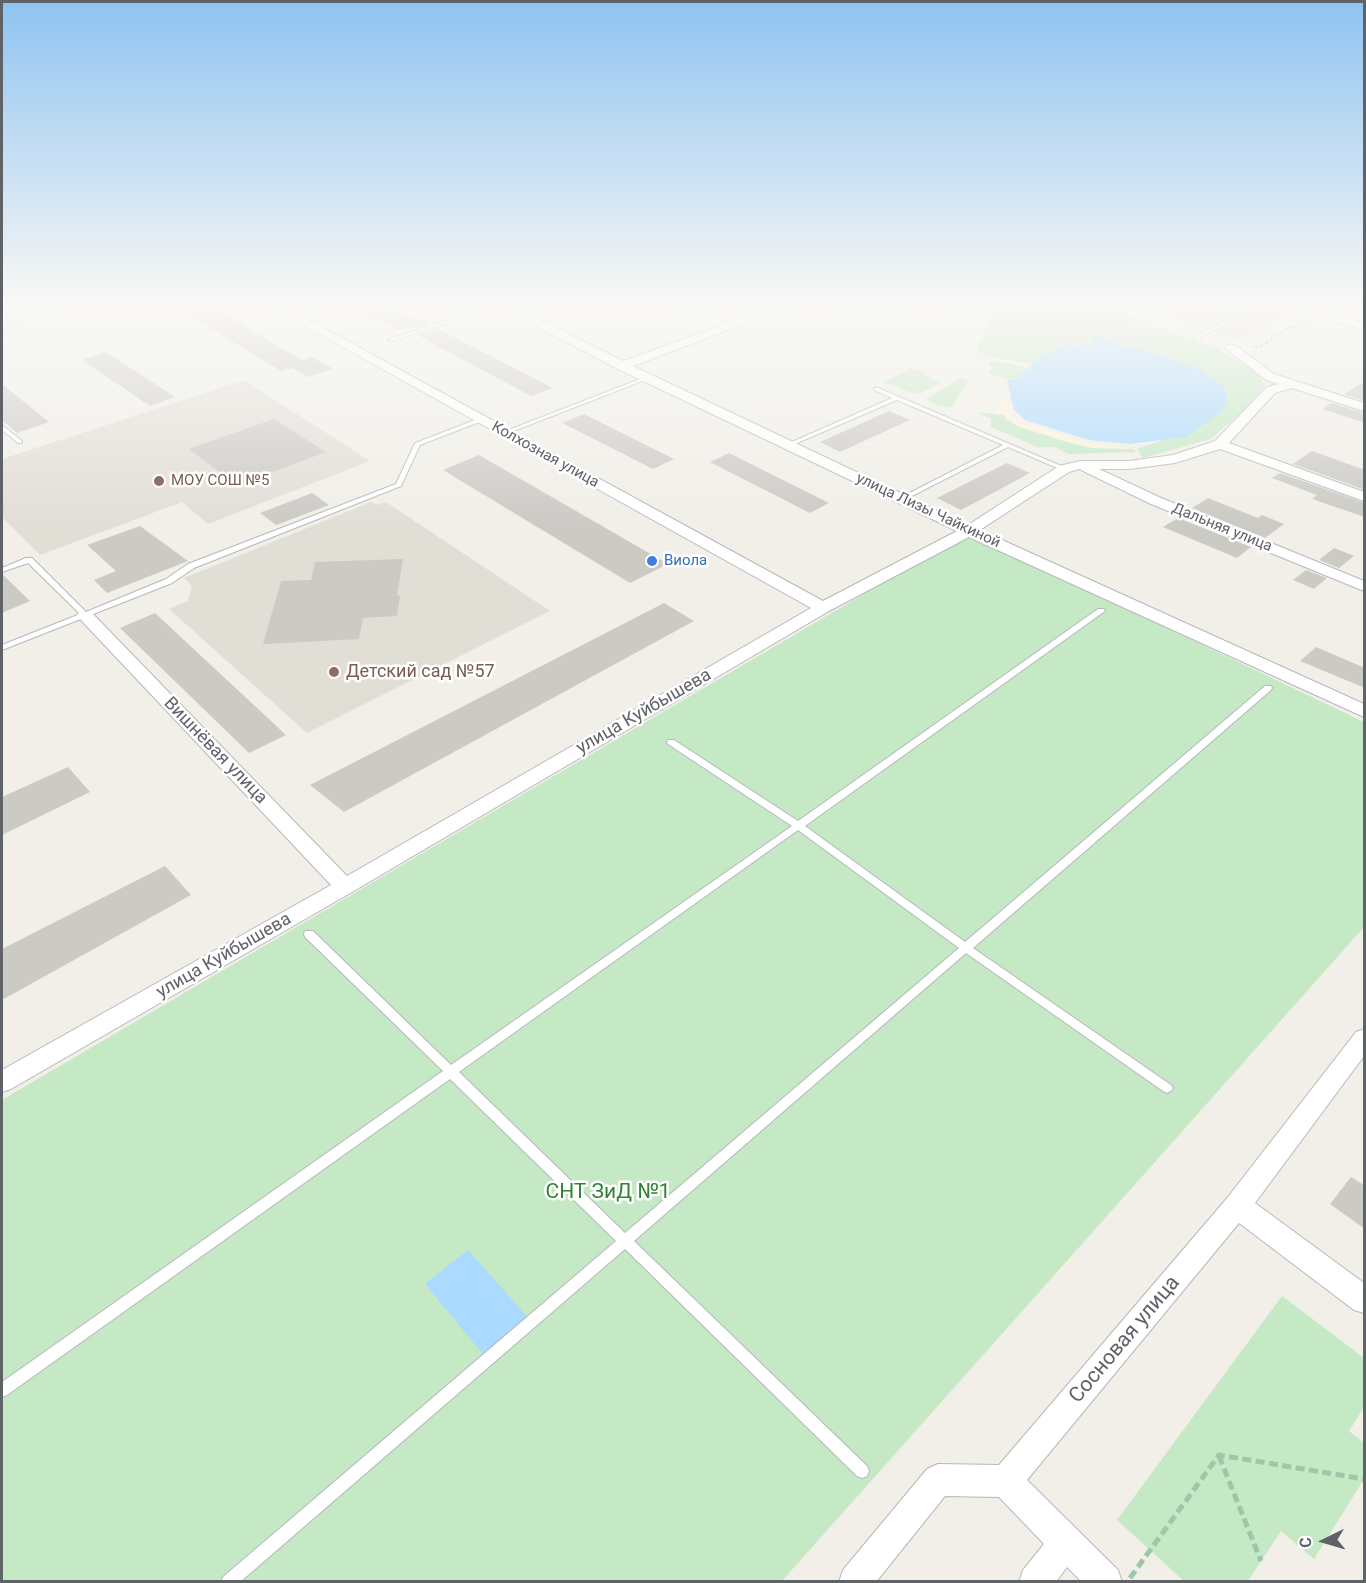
<!DOCTYPE html>
<html>
<head>
<meta charset="utf-8">
<style>
	body { margin:0 }
	#map { position:relative; width:1366px; height:1583px; overflow:hidden; background:#f1efe8; font-family:Roboto,sans-serif }
	canvas { display:block }
	.frame { position:absolute; inset:0; border:3px solid #5f6368; pointer-events:none }
	.north { position:absolute; left:1294px; top:1511px; width:60px; height:60px; -webkit-text-stroke:4px #fff; paint-order:stroke; rotate:265deg; font-size:16px; font-weight:700; line-height:24px; text-align:center; color:#5f6368 }
	.north::after { content:''; display:block; margin:auto; width:21px; height:27px; background:#5f6368; clip-path:polygon(50% 0,100% 100%,50% 72%,0 100%) }
</style>
</head>
<body>
<div id="map">
<canvas width="1366" height="1583"></canvas>
<div class="frame"></div>
<div class="north">С</div>
</div>
<script>
const g = document.querySelector('canvas').getContext('2d');
g.lineJoin = 'round';
function fillPath(path, color) { g.fillStyle = color; g.fill(path, 'evenodd'); }
const shape = rows => new Path2D(rows.map(r => 'M' + r).join(''));
function stroke(path, color, width, dash) { g.strokeStyle = color; g.lineWidth = width; g.lineCap = dash ? 'butt' : 'round'; g.setLineDash(dash || []); g.stroke(path); }
function drawText(font, color, halo, rows, align = 'center') {
  g.font = font + ' Roboto,sans-serif'; g.lineWidth = 5; g.setLineDash([]); g.textBaseline = 'middle'; g.strokeStyle = halo; g.fillStyle = color; for (const [text, x, y, turn = 0] of rows) {
    g.save(); g.translate(x, y); g.rotate((+turn || 0) * Math.PI / 180); g.textAlign = isNaN(turn) ? turn : align; if (halo) g.strokeText(text, 0, 0); g.fillText(text, 0, 0); g.restore();
  }
}
const industrial = shape([
	[1118,302,1313,302,1235,339]
]);
const education = shape([
	[244,380,370,461,208,524,182,502,40,555,2,517,2,459],
	[371,502,376,505,386,502,550,611,307,733,169,609,188,601,192,586,184,578]
]);
const green = shape([
	[972,302,1072,302,1099,311,1002,310],
	[986,313,1112,314,1213,346,1257,372,1265,386,1244,410,1211,439,1143,458,1137,449,1163,440,1223,385,1199,369,1170,358,1112,343,1102,335,1094,343,1081,345,1068,344,1039,357,1031,364,998,358,990,359,976,351,990,318],
	[990,362,1003,362,1027,368,1017,378,1006,379,990,374,989,371,993,369,988,365],
	[911,368,920,371,939,383,923,392,914,394,884,382],
	[961,378,968,381,951,408,937,405,926,399],
	[977,412,1005,415,1053,438,1074,444,1092,448,1133,449,1136,452,1068,454,1055,447,1037,447,991,427,991,419],
	[968,533,1364,722,1364,927,782,1581,2,1581,2,1100],
	[1282,1296,1364,1358,1364,1407,1349,1431,1364,1443,1364,1479,1314,1559,1281,1531,1248,1581,1184,1581,1117,1520]
]);
const sand = shape([
	[996,401,1007,402,1010,416,1019,421,1085,442,1133,449,1092,448,1035,432,1017,426,1005,418,1005,415,995,414]
]);
const water = shape([
	[1092,335,1102,335,1110,342,1170,358,1199,369,1223,385,1227,399,1221,412,1186,437,1129,444,1089,440,1025,420,1014,410,1007,380,1017,378,1039,357,1068,344,1081,345,1093,343],
	[468,1250,531,1321,487,1359,425,1284]
]);
const building = shape([
	[167,302,203,302,302,360,312,357,333,369,308,377,292,368,281,371],
	[343,302,380,302,417,320,418,318,429,324,412,329,415,324,397,330],
	[438,329,553,388,531,396,417,335],
	[106,352,175,397,150,406,82,360],
	[1365,381,1365,401,1344,394],
	[2,384,49,422,17,433,2,420],
	[1331,403,1365,413,1365,423,1322,409],
	[889,411,910,420,840,452,820,442],
	[584,414,674,459,653,469,562,423],
	[274,419,326,452,238,485,188,449],
	[1312,451,1365,470,1365,490,1293,464],
	[729,453,829,503,810,513,710,462],
	[479,455,668,564,630,583,443,470],
	[1007,463,1030,473,961,510,937,498],
	[1280,473,1365,503,1365,517,1312,499,1317,495,1272,478],
	[312,493,329,505,276,525,260,513],
	[1208,498,1258,518,1262,515,1284,524,1265,538,1192,508],
	[1178,518,1251,547,1237,558,1163,527],
	[140,526,188,561,107,593,94,580,116,571,87,545],
	[1334,548,1354,556,1339,568,1319,560],
	[403,559,397,596,400,595,397,616,363,618,359,639,263,644,281,581,311,580,315,562],
	[1306,570,1327,578,1314,589,1293,580],
	[2,574,30,601,2,613],
	[664,603,694,621,344,812,310,785],
	[155,613,286,735,249,753,120,628],
	[1316,647,1365,668,1365,688,1300,661],
	[68,767,90,792,2,835,2,797],
	[165,866,191,895,2,1000,2,949],
	[1351,1177,1365,1186,1365,1229,1330,1204]
]);
const pathFar1 = shape([
	[822,302,847,312,899,309,918,302],
	[934,302,949,308,978,312,1106,313],
	[1079,302,1152,324],
	[850,310,871,302],
	[1254,347,1261,346,1287,329,1318,320]
]);
const path = shape([
	[1219,1456,1261,1561],
	[1130,1578,1219,1455,1364,1479]
]);
const lane = shape([
	[87,302,96,302,2,329,2,326,87,302],
	[1126,302,1134,302,1175,316,1190,309,1173,302,1181,302,1194,306,1202,302,1209,302,1166,325,1165,329,1163,330,1160,328,1162,323,1171,318,1126,302],
	[1257,302,1263,302,1198,339,1193,338,1257,302],
	[500,303,503,305,502,306,392,341,387,340,500,303],
	[645,377,650,378,506,434,501,433,645,377],
	[876,387,1066,468,1067,469,1062,470,1008,447,904,500,900,500,900,498,1003,445,897,400,790,446,785,445,892,398,874,390,874,388,876,387],
	[480,418,482,419,482,421,420,445,401,486,194,568,172,583,2,650,2,645,80,614,28,563,2,572,2,568,26,558,32,558,86,612,166,579,188,564,396,484,415,443,480,418],
	[2,425,22,441,22,443,18,443,2,430,2,425],
	[1098,609,1104,609,1105,611,805,826,965,942,1265,686,1271,686,1272,688,1271,690,973,948,1171,1085,1173,1088,1171,1091,1167,1093,1163,1091,966,953,634,1241,867,1466,869,1471,867,1476,862,1478,857,1476,625,1249,240,1582,221,1582,223,1577,616,1241,450,1079,7,1395,2,1397,2,1382,443,1071,305,937,304,934,305,931,313,931,451,1065,792,826,668,744,667,742,668,740,674,740,798,821,1098,609],
	[798,830,959,948,625,1233,459,1072,798,830]
]);
const street = shape([
	[262,302,276,302,823,601,957,531,618,369,490,302,504,302,623,361,718,327,665,302,680,302,728,323,785,302,801,302,633,366,968,525,1059,466,1080,461,1129,461,1173,455,1215,441,1267,387,1279,384,1266,380,1225,348,1227,345,1235,345,1274,374,1364,403,1364,411,1292,388,1275,393,1229,443,1364,492,1364,501,1220,449,1175,463,1129,469,1099,469,1161,498,1364,581,1364,591,1151,504,1079,469,1069,472,980,530,1364,704,1364,717,969,537,829,611,352,892,11,1089,2,1092,2,1070,331,885,79,618,77,615,79,612,91,612,347,876,811,608,262,302],
	[1330,314,1364,323,1364,330,1326,319,1326,315,1330,314],
	[1364,1029,1364,1056,1255,1203,1364,1283,1364,1313,1354,1310,1239,1223,1027,1480,1118,1570,1122,1582,1082,1582,1067,1567,1056,1582,1019,1582,1023,1570,1044,1544,999,1497,945,1496,876,1582,839,1582,843,1570,927,1469,938,1464,999,1465,1228,1197,1356,1032,1364,1029]
]);
const primary = shape([
	[6,302,34,302,32,306,2,314,2,304,6,302]
]);
const markers = [
	[159,481,6,"#8d6e63"],
	[652,561,6,"#3f7fe0"],
	[334,672,6,"#8d6e63"]
];
const farStreetnames = [
	["Колхозная улица",545,455,29],
	["улица Лизы Чайкиной",928,511,25],
	["Дальняя улица",1222,528,22]
];
const farEducationnames = [
	["МОУ СОШ №5",171,481]
];
const farShopnames = [
	["Виола",664,561]
];
const educationNames = [
	["Детский сад №57",346,672]
];
const streetNames = [
	["улица Куйбышева",644,712,-30],
	["Вишнёвая улица",215,751,46],
	["улица Куйбышева",224,956,-30]
];
const nearParknames = [
	["СНТ ЗиД №1",608,1193]
];
const nearStreetnames = [
	["Сосновая улица",1125,1340,-50]
];
fillPath(industrial, '#e0deda');
fillPath(education, '#e1ded6');
fillPath(green, '#c5e8c5');
fillPath(sand, '#fbf3d9');
fillPath(water, '#aadaff');
fillPath(building, '#cccac5');
stroke(lane, '#b5b8bc', 2);
stroke(street, '#b5b8bc', 2);
stroke(primary, '#f2c960', 2);
stroke(pathFar1, '#9cc7a9', 2, [4, 2]);
stroke(path, '#9cc7a9', 5, [9, 4.5]);
fillPath(lane, '#fff');
fillPath(street, '#fff');
fillPath(primary, '#fff2af');
const sky = g.createLinearGradient(0, 0, 0, 524);
sky.addColorStop(0, '#8fc3f1');
sky.addColorStop(0.58, '#f9f8f5');
sky.addColorStop(1, '#f9f8f500');
g.fillStyle = sky;
g.fillRect(0, 0, 1366, 524);
for (const [x, y, r, color] of markers) { const dot = new Path2D(); dot.arc(x, y, r, 0, 2 * Math.PI); g.fillStyle = color; g.fill(dot); stroke(dot, '#fff', 2); }
drawText('15px', '#5f6368', '#fff', farStreetnames);
drawText('15px', '#785e54', '#fff', farEducationnames, 'left');
drawText('15px', '#366cbe', '#fff', farShopnames, 'left');
drawText('18px', '#785e54', '#fff', educationNames, 'left');
drawText('18px', '#5f6368', '#fff', streetNames);
drawText('21px', '#348238', '#fff', nearParknames);
drawText('21px', '#5f6368', '#fff', nearStreetnames);
</script>
</body>
</html>
